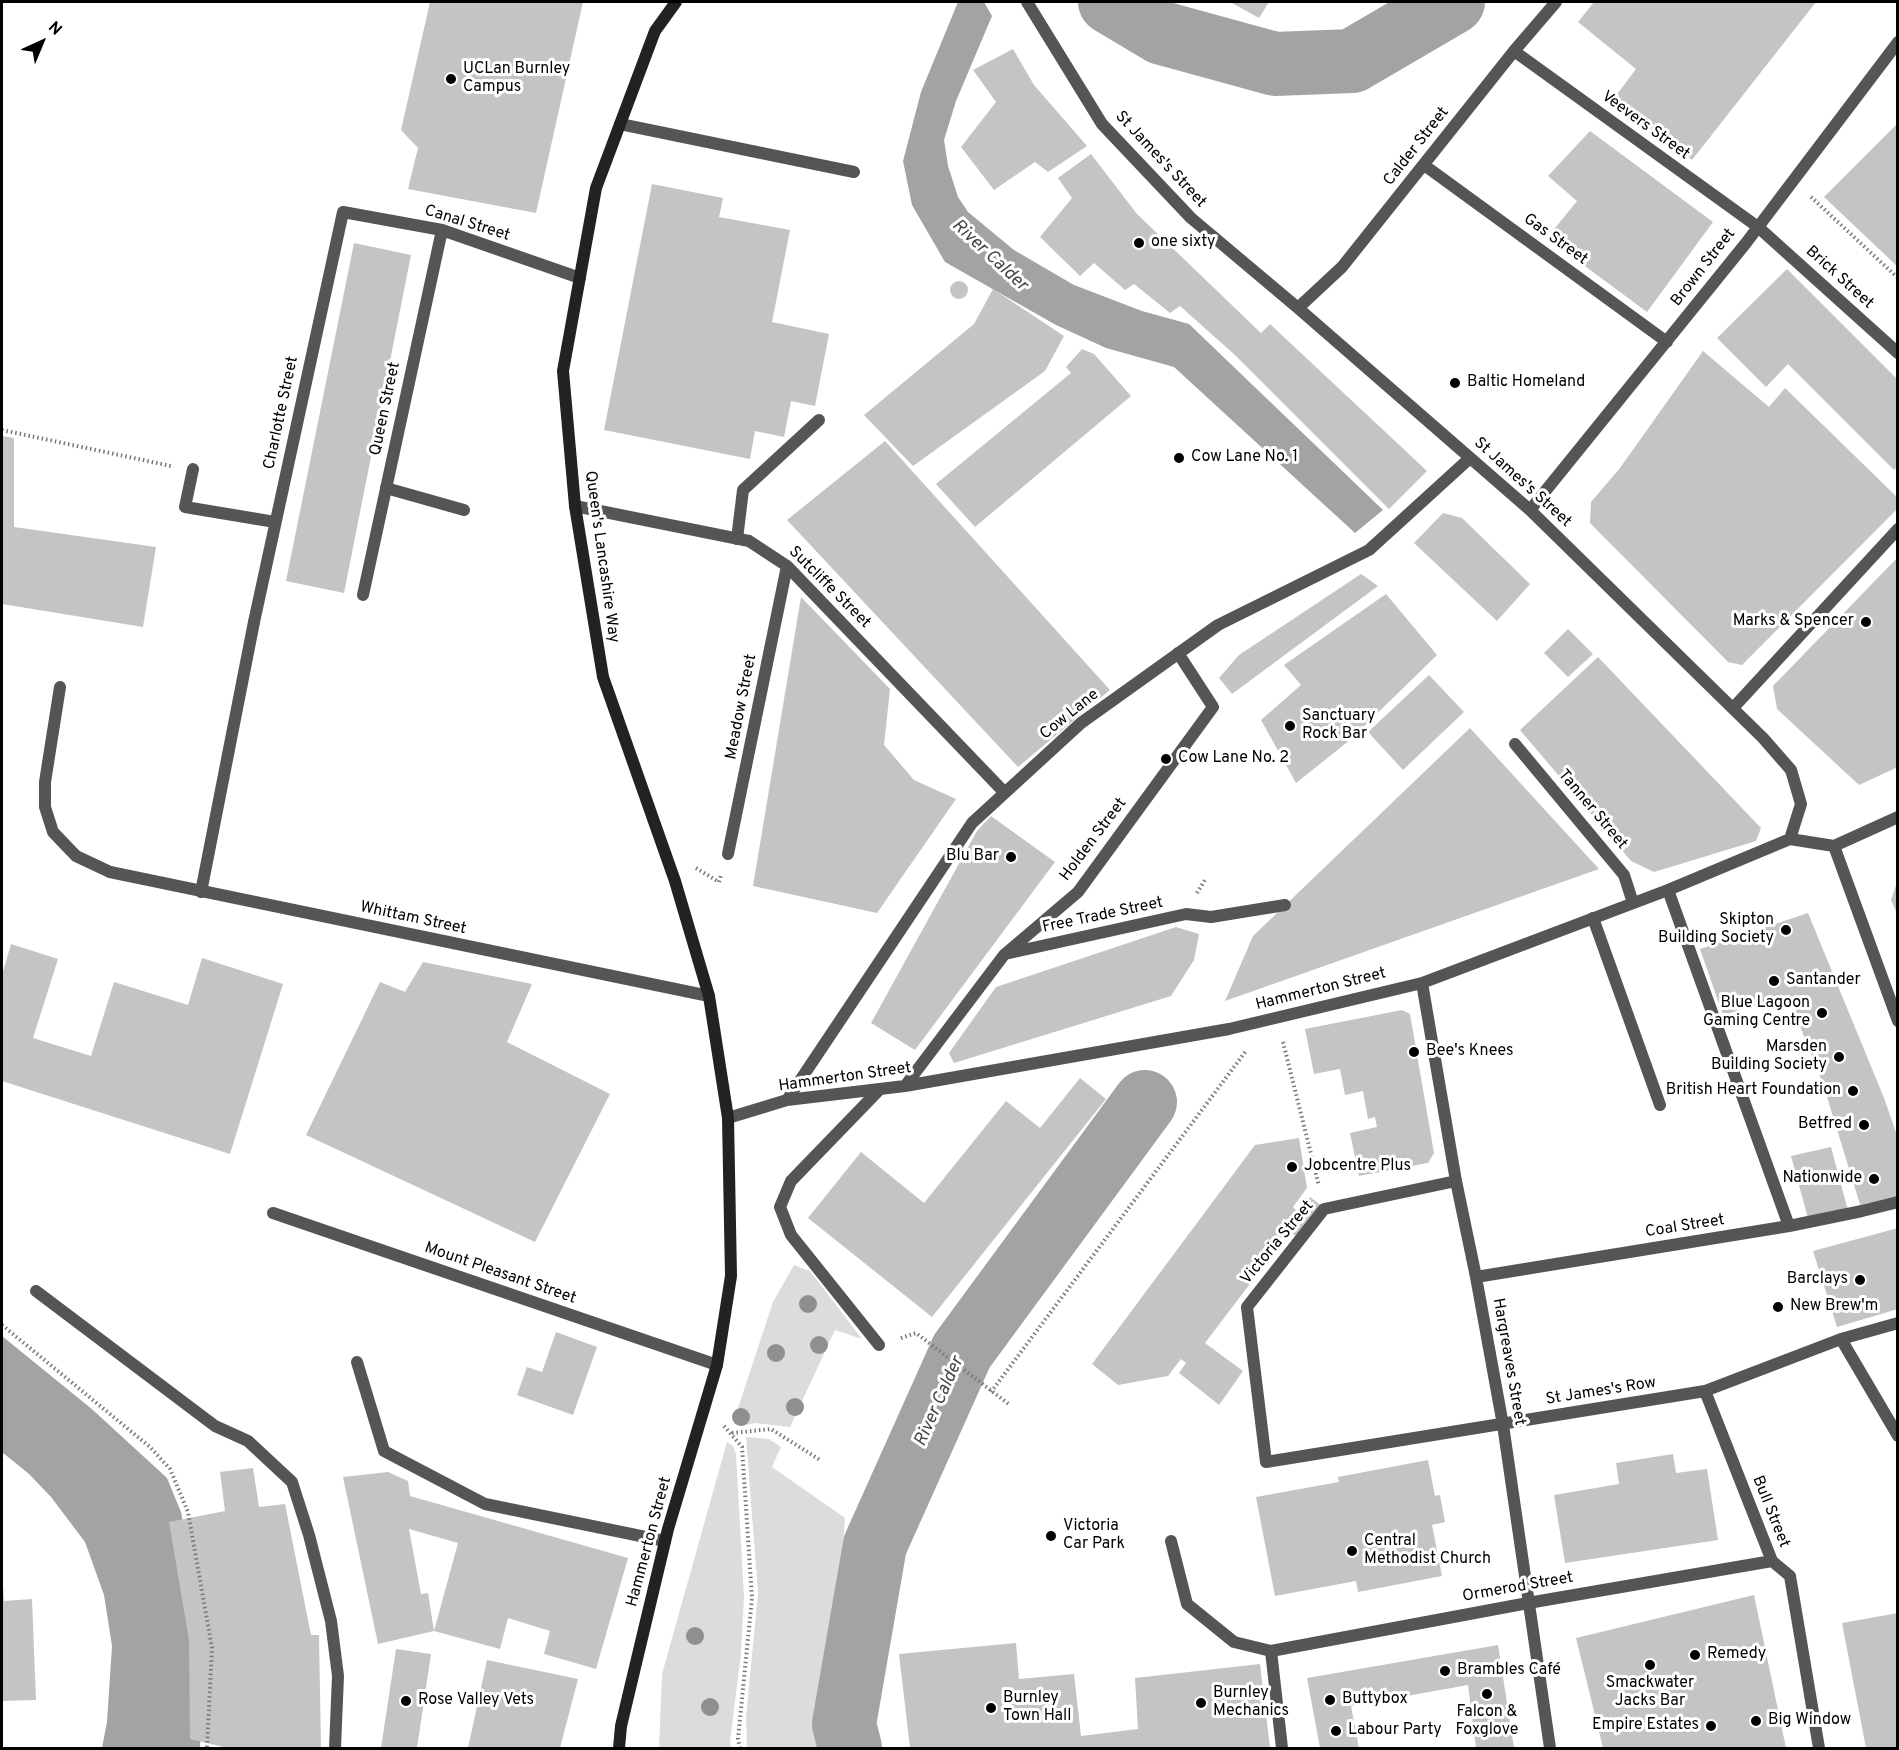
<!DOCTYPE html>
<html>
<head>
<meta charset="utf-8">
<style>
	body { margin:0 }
	#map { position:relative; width:1899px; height:1750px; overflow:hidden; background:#fff; font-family:Overpass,sans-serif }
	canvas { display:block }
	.frame { position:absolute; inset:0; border:3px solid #000; pointer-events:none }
	.north { position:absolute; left:12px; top:12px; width:60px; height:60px; -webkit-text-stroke:4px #fff; paint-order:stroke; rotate:44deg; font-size:16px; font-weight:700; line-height:24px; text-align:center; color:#000 }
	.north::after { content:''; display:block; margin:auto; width:21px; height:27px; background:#000; clip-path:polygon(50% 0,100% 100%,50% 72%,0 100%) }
</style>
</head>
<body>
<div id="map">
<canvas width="1899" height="1750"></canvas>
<div class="frame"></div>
<div class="north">N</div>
</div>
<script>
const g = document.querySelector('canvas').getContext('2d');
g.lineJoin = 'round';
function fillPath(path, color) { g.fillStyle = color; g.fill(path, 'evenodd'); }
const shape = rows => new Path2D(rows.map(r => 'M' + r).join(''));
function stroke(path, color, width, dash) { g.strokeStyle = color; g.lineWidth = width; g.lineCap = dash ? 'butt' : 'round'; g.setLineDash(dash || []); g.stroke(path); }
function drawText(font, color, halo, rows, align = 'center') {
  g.font = font + ' Overpass,sans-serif'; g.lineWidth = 6; g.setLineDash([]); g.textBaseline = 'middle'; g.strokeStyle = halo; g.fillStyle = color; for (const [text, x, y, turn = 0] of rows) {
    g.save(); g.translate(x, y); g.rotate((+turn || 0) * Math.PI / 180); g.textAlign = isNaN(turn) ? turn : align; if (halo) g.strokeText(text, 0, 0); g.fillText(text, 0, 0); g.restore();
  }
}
const green = shape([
	[794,1265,810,1271,862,1339,835,1330,790,1427,755,1423,742,1426,737,1421,736,1414,773,1302],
	[746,1437,769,1439,781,1447,772,1467,845,1518,832,1714,836,1748,747,1748,746,1717,758,1593],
	[727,1442,733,1446,736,1454,744,1597,741,1654,730,1741,731,1748,659,1748,662,1674]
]);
const water = shape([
	[958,2,984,2,992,16,956,101,944,140,948,166,958,197,968,212,1014,250,1074,285,1142,311,1189,324,1383,510,1355,533,1174,367,1106,348,1056,325,945,262,912,205,903,161,921,92],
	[2,1336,93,1410,167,1478,181,1512,205,1647,200,1748,102,1748,107,1722,112,1646,104,1595,85,1542,51,1497,29,1474,2,1452]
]);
const river = shape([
	[1110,2,1162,33,1275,64,1352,61,1453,2],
	[850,1748,844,1724,875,1545,962,1351,1145,1102]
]);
const building = shape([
	[430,2,583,2,536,213,408,189,418,148,401,130],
	[1230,2,1269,2,1259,18],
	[1594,2,1816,2,1692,160,1612,101,1636,69,1578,22],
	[1013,49,1034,85,1087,146,1048,172,1035,162,994,190,961,147,996,102,973,70],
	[1898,123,1898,267,1824,197],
	[1590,131,1713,222,1647,312,1547,238,1577,201,1548,176],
	[1091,154,1137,214,1261,333,1270,324,1427,471,1389,509,1236,356,1180,306,1170,313,1134,284,1125,290,1094,263,1080,276,1040,237,1072,198,1058,178],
	[652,184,723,198,719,217,790,230,772,322,829,334,815,406,791,401,784,437,755,431,750,459,604,430],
	[354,243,411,255,344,593,286,581],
	[1787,269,1898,380,1898,466,1894,470,1788,364,1766,387,1717,338],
	'950 290a9 9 0 1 1 18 0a9 9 0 1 1-18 0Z',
	[993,289,1064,336,1045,371,913,466,864,415,974,324],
	[1082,349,1094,354,1131,396,975,527,936,484,1071,373,1066,367],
	[1703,351,1769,407,1785,388,1898,498,1898,508,1742,665,1728,662,1590,523,1591,502,1620,468],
	[2,436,14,438,14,527,156,547,143,627,2,604],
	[885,441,1110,690,1018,767,787,520],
	[1443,513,1462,518,1530,584,1497,621,1414,543],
	[1898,557,1898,767,1859,785,1777,709,1773,686],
	[1361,574,1378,586,1232,694,1219,678,1239,655],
	[1386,594,1437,655,1350,740,1296,783,1261,720,1301,685,1284,665],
	[801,597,890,689,884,745,914,780,956,799,877,913,753,886],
	[1568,629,1593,654,1568,677,1544,653],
	[1598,657,1761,828,1756,841,1654,872,1631,861,1520,730],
	[1429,675,1464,712,1403,770,1368,732],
	[1470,728,1599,869,1225,1001,1253,936],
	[991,816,1055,862,915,1050,871,1023,977,831],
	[1897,882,1898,882,1898,916,1891,900],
	[1808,913,1884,1098,1898,1138,1898,1202,1862,1211,1823,1084,1788,996,1723,1015,1700,949],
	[1176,927,1199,934,1194,960,1171,996,954,1063,949,1053,996,987],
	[11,944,58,959,33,1038,91,1056,114,982,188,1005,202,958,283,984,230,1154,2,1081,2,975],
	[423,962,532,984,507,1042,610,1094,535,1242,306,1135,380,982,405,992],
	[1402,1010,1410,1014,1434,1153,1428,1163,1359,1176,1350,1133,1377,1127,1375,1117,1368,1119,1363,1091,1345,1095,1340,1069,1314,1074,1305,1029],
	[1080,1078,1106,1099,932,1317,808,1218,861,1152,924,1203,1006,1101,1040,1128],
	[1299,1138,1307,1188,1293,1207,1298,1212,1310,1197,1323,1207,1298,1238,1290,1231,1205,1343,1243,1371,1219,1405,1179,1373,1186,1363,1181,1359,1168,1376,1118,1385,1092,1364,1255,1145],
	[1831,1147,1849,1214,1809,1222,1791,1156],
	[1898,1228,1898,1309,1837,1327,1813,1251],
	[556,1332,597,1347,573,1415,517,1395,527,1367,542,1372],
	[1673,1454,1676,1473,1707,1469,1718,1540,1565,1563,1554,1495,1619,1484,1616,1463],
	[1428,1460,1435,1496,1440,1495,1445,1522,1432,1525,1442,1576,1358,1592,1356,1581,1275,1596,1256,1497,1339,1482,1338,1477],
	[253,1468,259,1507,285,1504,311,1635,319,1635,321,1748,228,1748,190,1739,189,1640,169,1522,225,1511,220,1472],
	[388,1472,408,1481,410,1496,628,1558,596,1669,544,1654,550,1631,508,1618,500,1649,434,1631,378,1644,343,1477],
	[409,1529,458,1543,434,1631,428,1593,421,1594],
	[2,1586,3,1586,4,1601,32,1599,36,1700,2,1701],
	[1754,1595,1786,1748,1603,1748,1576,1638],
	[1898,1613,1898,1748,1866,1748,1842,1623],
	[1016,1643,1019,1679,1074,1674,1081,1736,1138,1729,1135,1678,1260,1664,1270,1748,910,1748,899,1654],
	[1498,1645,1514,1748,1476,1748,1468,1685,1351,1706,1359,1748,1320,1748,1307,1678],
	[396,1649,431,1654,417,1748,381,1748],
	[487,1660,578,1679,560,1748,468,1748]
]);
const path = shape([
	[1811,197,1898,278],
	[2,430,171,466],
	[696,868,719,882,721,875],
	[1197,893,1205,880],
	[1283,1042,1319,1186],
	[2,1325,150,1447,170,1469,188,1512,212,1648,207,1748],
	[901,1338,916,1333,1010,1405],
	[991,1392,1246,1051],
	[724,1426,742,1447,752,1598,738,1739,740,1748],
	[732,1433,771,1429,820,1460]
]);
const service = shape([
	[620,124,854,172],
	[386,488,464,510],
	[737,539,743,490,819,420],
	[60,687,45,782,45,807,53,832,76,856,110,872],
	[201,892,254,622],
	[1211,917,1285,905],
	[1593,918,1660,1105],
	[36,1291,215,1426,248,1441,292,1482,309,1535,331,1621,338,1676,335,1748],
	[879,1345,791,1235,780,1207,791,1181,880,1089],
	[357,1362,384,1451,485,1504,665,1541],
	[1171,1541,1187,1604,1234,1642,1271,1651]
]);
const pedestrian = shape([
	[1790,839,1834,846],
	[1834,846,1898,1021],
	[1834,846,1898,817]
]);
const minor = shape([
	[1514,51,1758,227,1898,353],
	[1424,165,1667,342],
	[1298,308,1342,267,1514,51,1556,2],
	[193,469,185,507,275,522],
	[575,506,749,541,787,566,1005,793],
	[1530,510,1746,243,1898,42],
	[363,595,442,230],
	[254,622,343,212,442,230,580,278],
	[1734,707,1898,529],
	[1515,744,1624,875,1633,903],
	[728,854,787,566],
	[110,872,709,996],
	[1668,890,1789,1226],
	[1005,954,1186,914,1211,917],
	[1422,983,1456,1181,1476,1277,1503,1425,1550,1748],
	[905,1086,1004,955,1078,892,1213,707,1178,653],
	[787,1100,972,823,1081,723,1218,625,1369,550,1470,458],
	[728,1118,787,1100,905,1086,1229,1029,1422,983,1668,890,1790,839,1801,804,1791,770,1763,738,1530,510,1298,308,1191,218,1102,124,1027,2],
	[1456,1181,1324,1209,1247,1307,1266,1462,1705,1391,1841,1339,1898,1323],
	[273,1213,717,1365],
	[1476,1277,1789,1226,1862,1211,1898,1202],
	[1841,1339,1898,1436],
	[1705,1391,1772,1561,1790,1576,1819,1748],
	[1282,1748,1271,1651,1528,1603,1772,1561]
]);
const secondary = shape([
	[619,1748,621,1726,668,1529,717,1365,731,1276,728,1118,709,996,675,881,603,677,575,506,563,371,596,188,655,31,676,2]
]);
const trees = [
	[808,1304],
	[819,1345],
	[776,1353],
	[795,1407],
	[741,1417],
	[695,1636],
	[710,1707]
];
const markers = [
	[451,79,6,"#000"],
	[1139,243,6,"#000"],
	[1455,383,6,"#000"],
	[1179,458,6,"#000"],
	[1866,622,6,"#000"],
	[1290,726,6,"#000"],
	[1166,759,6,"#000"],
	[1011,857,6,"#000"],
	[1786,930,6,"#000"],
	[1774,981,6,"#000"],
	[1822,1013,6,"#000"],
	[1414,1052,6,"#000"],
	[1839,1057,6,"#000"],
	[1853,1091,6,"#000"],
	[1864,1125,6,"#000"],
	[1292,1167,6,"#000"],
	[1874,1179,6,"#000"],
	[1860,1280,6,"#000"],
	[1778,1307,6,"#000"],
	[1051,1536,6,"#000"],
	[1352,1551,6,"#000"],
	[1695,1655,6,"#000"],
	[1650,1665,6,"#000"],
	[1445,1671,6,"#000"],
	[1487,1694,6,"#000"],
	[1330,1700,6,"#000"],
	[406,1701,6,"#000"],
	[1201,1703,6,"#000"],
	[991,1708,6,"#000"],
	[1756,1721,6,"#000"],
	[1711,1726,6,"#000"],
	[1336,1731,6,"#000"]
];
const poiNames = [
	["UCLan Burnley",463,70],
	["Campus",463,88],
	["one sixty",1151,243],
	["Baltic Homeland",1467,383],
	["Cow Lane No. 1",1191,458],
	["Marks & Spencer",1854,622,"right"],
	["Sanctuary",1302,717],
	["Rock Bar",1302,735],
	["Cow Lane No. 2",1178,759],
	["Blu Bar",999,857,"right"],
	["Skipton",1774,921,"right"],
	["Building Society",1774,939,"right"],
	["Santander",1786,981],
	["Blue Lagoon",1810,1004,"right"],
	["Gaming Centre",1810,1022,"right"],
	["Marsden",1827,1048,"right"],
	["Building Society",1827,1066,"right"],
	["Bee's Knees",1426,1052],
	["British Heart Foundation",1841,1091,"right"],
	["Betfred",1852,1125,"right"],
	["Jobcentre Plus",1304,1167],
	["Nationwide",1862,1179,"right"],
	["Barclays",1848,1280,"right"],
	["New Brew'm",1790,1307],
	["Victoria",1063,1527],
	["Car Park",1063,1545],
	["Central",1364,1542],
	["Methodist Church",1364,1560],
	["Remedy",1707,1655],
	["Brambles Café",1457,1671],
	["Smackwater",1650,1684,"center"],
	["Jacks Bar",1650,1702,"center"],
	["Burnley",1213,1694],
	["Mechanics",1213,1712],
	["Burnley",1003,1699],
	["Town Hall",1003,1717],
	["Buttybox",1342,1700],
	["Rose Valley Vets",418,1701],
	["Falcon &",1487,1713,"center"],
	["Foxglove",1487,1731,"center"],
	["Big Window",1768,1721],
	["Empire Estates",1699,1726,"right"],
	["Labour Party",1348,1731]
];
const streetNames = [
	["Veevers Street",1645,126,36],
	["Calder Street",1417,147,-52],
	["St James's Street",1160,160,47],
	["Canal Street",467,224,17],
	["Gas Street",1555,240,36],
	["Brown Street",1704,268,-52],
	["Brick Street",1839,278,42],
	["Queen Street",386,409,-78],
	["Charlotte Street",282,413,-78],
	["St James's Street",1522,483,42],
	["Queen's Lancashire Way",601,557,82],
	["Sutcliffe Street",829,588,45],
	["Meadow Street",742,707,-79],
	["Cow Lane",1070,715,-39],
	["Tanner Street",1592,810,50],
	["Holden Street",1094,840,-53],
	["Free Trade Street",1103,916,-12],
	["Whittam Street",413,919,12],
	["Hammerton Street",1321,990,-14],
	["Hammerton Street",845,1078,-8],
	["Coal Street",1685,1227,-9],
	["Victoria Street",1278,1243,-50],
	["Mount Pleasant Street",500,1274,19],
	["Hargreaves Street",1508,1362,80],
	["St James's Row",1601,1392,-9],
	["Bull Street",1770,1512,68],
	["Hammerton Street",650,1542,-75],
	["Ormerod Street",1518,1588,-10]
];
const waterNames = [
	["River Calder",989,256,43],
	["River Calder",940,1402,-66]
];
fillPath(green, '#dcdcdc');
fillPath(water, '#a3a3a3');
stroke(river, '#a3a3a3', 64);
fillPath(building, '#c4c4c4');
stroke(path, '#777', 4, [1.5, 3]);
stroke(service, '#555', 12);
stroke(pedestrian, '#555', 12);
stroke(minor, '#555', 12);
stroke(secondary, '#222', 12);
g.fillStyle = '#8f8f8f';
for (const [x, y] of trees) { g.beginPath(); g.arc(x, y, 9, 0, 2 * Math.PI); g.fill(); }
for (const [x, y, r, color] of markers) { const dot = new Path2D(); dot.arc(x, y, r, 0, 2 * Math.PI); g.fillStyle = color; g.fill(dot); stroke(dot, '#fff', 2); }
drawText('16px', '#000', '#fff', poiNames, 'left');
drawText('16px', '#000', '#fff', streetNames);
drawText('italic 18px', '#444', '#fff', waterNames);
</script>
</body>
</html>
